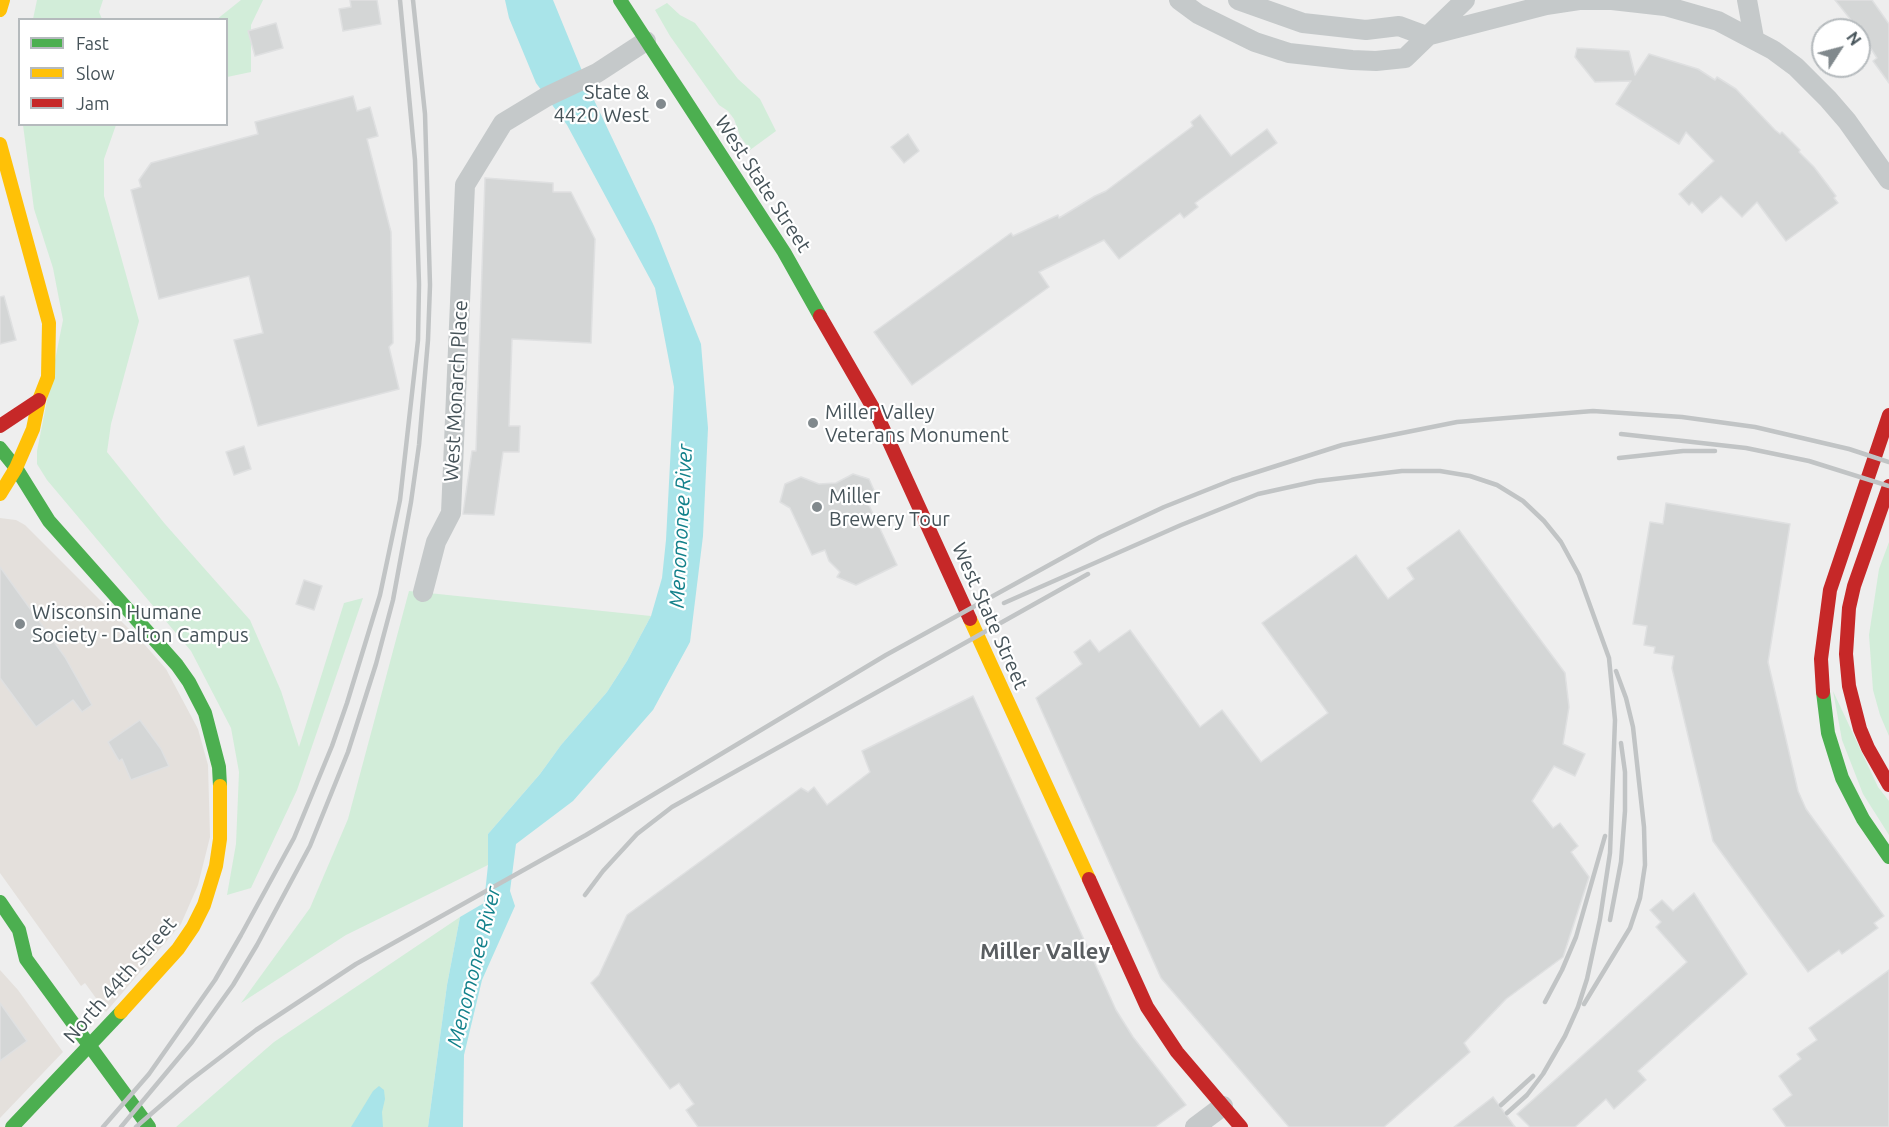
<!DOCTYPE html>
<html>
<head>
<meta charset="utf-8">
<style>
	body { margin:0 }
	#map { position:relative; width:1889px; height:1127px; overflow:hidden; background:#eee; font-family:Ubuntu,sans-serif }
	canvas { display:block }
	.legend { position:absolute; left:18px; top:18px; width:210px; height:108px; box-sizing:border-box; background:#fff; border:2px solid #b5babd; margin:0; padding:8px 10px; list-style:none; font-size:18px; color:#465359 }
	.legend li { display:flex; align-items:center; gap:12px; height:30px }
	.legend b { width:30px; border:2px solid #b5babd }
	.north { position:absolute; left:1811px; top:18px; width:60px; height:60px; box-sizing:border-box; background:#fff; border:2px solid #b5babd; border-radius:50%; rotate:54deg; font-size:16px; font-weight:700; line-height:24px; text-align:center; color:#465359 }
	.north::after { content:''; display:block; margin:auto; width:21px; height:27px; background:#81898d; clip-path:polygon(50% 0,100% 100%,50% 72%,0 100%) }
</style>
</head>
<body>
<div id="map">
<canvas width="1889" height="1127"></canvas>
<ul class="legend">
<li><b style="height:8px;background:#4caf50"></b>Fast</li>
<li><b style="height:8px;background:#ffc107"></b>Slow</li>
<li><b style="height:8px;background:#c62828"></b>Jam</li>
</ul>
<div class="north">N</div>
</div>
<script>
const g = document.querySelector('canvas').getContext('2d');
g.lineJoin = 'round';
function fillPath(path, color) { g.fillStyle = color; g.fill(path, 'evenodd'); }
const shape = rows => new Path2D(rows.map(r => 'M' + r).join(''));
function stroke(path, color, width, dash) { g.strokeStyle = color; g.lineWidth = width; g.lineCap = dash ? 'butt' : 'round'; g.setLineDash(dash || []); g.stroke(path); }
function drawText(font, color, halo, rows, align = 'center') {
  g.font = font + ' Ubuntu,sans-serif'; g.lineWidth = 4.5; g.setLineDash([]); g.textBaseline = 'middle'; g.strokeStyle = halo; g.fillStyle = color; for (const [text, x, y, turn = 0] of rows) {
    g.save(); g.translate(x, y); g.rotate((+turn || 0) * Math.PI / 180); g.textAlign = isNaN(turn) ? turn : align; if (halo) g.strokeText(text, 0, 0); g.fillText(text, 0, 0); g.restore();
  }
}
const commercial = shape([
	[0,518,16,520,25,525,145,645,166,669,198,729,208,765,210,837,198,885,181,924,106,1012,85,983,81,986,0,873],
	[0,970,18,990,63,1052,0,1118]
]);
const green = shape([
	[37,0,103,0,99,12,102,19,33,19],
	[241,0,263,0,251,25,251,72,227,77,226,20,216,20],
	[667,3,680,15,695,23,738,79,760,99,776,131,750,150,740,136,734,119,728,111,719,105,670,36,655,10],
	[23,125,116,125,104,159,104,196,139,321,111,424,107,452,165,524,250,620,281,691,299,747,344,603,363,598,297,790,251,888,227,895,236,844,239,772,231,728,191,651,47,480,37,464,37,451,63,320,53,268,34,209],
	[1889,542,1889,736,1880,715,1873,690,1869,635,1879,569],
	[409,591,651,616,627,661,607,692,561,745,540,774,488,834,488,865,346,935,241,1003,310,908,348,819],
	[1833,691,1878,787,1889,801,1889,835,1863,794,1842,740],
	[460,917,447,985,428,1127,176,1127,274,1042]
]);
const water = shape([
	[505,0,553,0,594,100,654,226,701,344,708,428,703,536,690,642,653,710,573,801,516,844,510,891,515,906,482,980,464,1055,463,1127,428,1127,447,985,460,917,484,903,488,865,488,834,540,774,561,745,607,692,627,661,651,616,662,578,666,540,674,387,655,288,567,125,536,83,509,18],
	[379,1086,384,1090,385,1099,382,1112,383,1127,351,1127,373,1091]
]);
const building = shape([
	[350,0,377,0,381,24,343,31,339,9,351,7,350,0],
	[1835,0,1872,0,1889,24,1889,83,1873,61,1877,58,1859,30,1835,0],
	[276,23,283,48,255,56,248,31,276,23],
	[1577,48,1629,51,1635,75,1649,54,1698,69,1715,80,1717,77,1736,89,1775,130,1780,134,1782,132,1800,150,1799,152,1814,167,1836,196,1834,198,1838,203,1786,241,1757,202,1742,217,1721,196,1702,213,1692,202,1689,205,1679,194,1714,161,1686,132,1679,144,1616,104,1631,81,1595,82,1575,57,1577,48],
	[353,96,357,111,370,107,378,136,367,139,391,232,393,343,389,347,399,389,258,426,234,340,263,333,249,276,159,299,131,190,141,187,139,180,151,163,258,134,255,122,353,96],
	[1200,115,1231,156,1267,129,1277,143,1195,203,1198,207,1184,218,1180,213,1119,259,1104,240,1039,272,1049,287,912,385,874,332,1011,233,1013,236,1058,215,1059,218,1095,196,1106,191,1193,126,1191,122,1200,115],
	[908,134,919,151,904,163,891,147,908,134],
	[485,178,553,183,553,192,571,192,595,239,591,343,512,339,509,426,520,426,519,452,503,452,494,515,463,514,472,451,476,451,485,178],
	[4,296,16,340,0,344,0,297,4,296],
	[244,446,251,469,234,475,226,452,244,446],
	[853,474,869,479,877,497,867,501,897,565,856,585,837,577,840,572,829,561,825,550,812,555,790,508,780,502,785,484,801,477,819,484,836,483,853,474],
	[1666,503,1790,524,1768,662,1798,791,1806,809,1884,916,1874,923,1878,928,1842,954,1839,950,1808,972,1713,841,1672,668,1674,656,1654,653,1655,647,1644,645,1647,626,1633,624,1650,522,1663,524,1666,503],
	[1459,530,1565,673,1569,707,1563,744,1585,754,1575,776,1554,766,1532,801,1553,828,1560,823,1578,846,1571,852,1589,877,1563,957,1506,999,1464,1043,1470,1052,1384,1127,1289,1127,1161,978,1036,698,1082,664,1074,652,1090,640,1099,652,1130,630,1200,727,1222,710,1261,762,1328,713,1262,623,1356,555,1388,599,1414,579,1407,568,1459,530],
	[0,567,65,657,92,705,82,712,73,700,36,727,0,678,0,567],
	[304,580,322,586,314,610,296,604,304,580],
	[973,696,1116,1010,1133,1037,1186,1105,1155,1127,698,1127,686,1110,694,1104,679,1083,670,1089,591,983,599,975,627,915,801,788,808,792,814,787,827,805,870,772,862,751,973,696],
	[140,720,161,749,169,766,131,780,122,759,119,761,108,742,140,720],
	[1694,893,1747,974,1638,1071,1646,1080,1614,1109,1606,1099,1575,1127,1530,1127,1517,1114,1687,962,1656,927,1661,922,1650,910,1662,900,1673,911,1694,893],
	[1889,970,1889,1127,1786,1127,1773,1109,1792,1095,1779,1076,1801,1059,1797,1054,1817,1040,1809,1028,1889,970],
	[0,1003,27,1041,0,1061,0,1003],
	[1493,1097,1515,1127,1454,1127,1493,1097]
]);
const street = shape([
	[1179,0,1198,14,1255,42,1289,53,1352,60,1376,61,1405,58,1465,0],
	[1238,0,1303,23,1366,30,1399,26,1426,36,1546,5,1579,0,1611,0],
	[1612,0,1665,6,1718,21,1773,50,1796,67,1828,99,1847,121,1889,180],
	[1747,0,1754,38],
	[423,592,436,542,451,513,465,185,503,123,546,97,597,73,646,41],
	[1195,1127,1223,1106]
]);
const fast = shape([
	[620,0,784,252,820,316],
	[0,448,16,468,49,521,177,665,189,682,205,713,219,767,220,786],
	[1823,692,1828,733,1842,778,1863,819,1889,857],
	[0,902,19,930,26,959,149,1127],
	[12,1127,121,1012]
]);
const slow = shape([
	[0,10,3,0],
	[0,144,49,323,48,377,39,400,33,429,16,468],
	[0,494,16,468],
	[970,619,1089,879],
	[121,1012,178,949,193,927,204,905,216,866,220,839,220,786]
]);
const jam = shape([
	[820,316,876,413,970,619],
	[0,426,39,400],
	[1889,486,1854,586,1849,608,1846,654,1849,686,1860,729,1868,748,1889,785],
	[1823,692,1821,659,1830,590,1889,415],
	[1089,879,1147,1007,1177,1052,1241,1127]
]);
const rail = shape([
	[1621,434,1746,448,1809,461,1889,486],
	[1619,458,1683,451,1715,451],
	[1004,603,1181,525,1258,494,1317,481,1402,471,1440,471,1470,476,1497,485,1523,501,1544,521,1561,542,1579,575,1609,658,1615,720,1610,853,1600,919,1587,979,1578,1007,1565,1036,1543,1074,1527,1095,1507,1113],
	[585,895,603,871,637,834,672,807,1088,574],
	[1610,920,1621,862,1625,811,1625,772,1621,743],
	[1545,1002,1562,970,1576,937,1605,836],
	[1584,1004,1630,928,1640,898,1645,865,1644,827,1633,727,1626,698,1616,671],
	[1501,1105,1533,1076],
	[103,1127,149,1074,215,980,241,935,294,838,332,746,347,703,380,595,400,500,418,340,419,284,415,160,400,0],
	[121,1127,192,1042,233,985,257,945,310,846,348,752,376,664,393,600,411,502,419,445,428,340,430,285,425,114,413,0],
	[136,1127,188,1082,256,1030,356,964,586,835,886,655,1100,537,1164,507,1232,480,1342,445,1457,422,1593,411,1682,417,1755,427,1849,449,1889,462]
]);
const markers = [
	[661,104,6,"#81898d"],
	[813,423,6,"#81898d"],
	[817,507,6,"#81898d"],
	[20,624,6,"#81898d"]
];
const poiNames = [
	["State &",649,92,"right"],
	["4420 West",649,115,"right"],
	["Miller Valley",825,412],
	["Veterans Monument",825,435],
	["Miller",829,496],
	["Brewery Tour",829,519],
	["Wisconsin Humane",32,612],
	["Society - Dalton Campus",32,635]
];
const streetNames = [
	["West State Street",763,184,57],
	["West Monarch Place",456,391,-87],
	["West State Street",990,616,66],
	["North 44th Street",120,980,-49]
];
const waterNames = [
	["Menomonee River",681,526,-87],
	["Menomonee River",474,967,-76]
];
const quarterNames = [
	["Miller Valley",1045,952]
];
fillPath(commercial, '#e4e0dc');
fillPath(green, '#d2edd9');
fillPath(water, '#a9e4e9');
fillPath(building, '#d4d6d6');
stroke(building, '#dfe0e1', 1.5);
stroke(street, '#c5c9ca', 20);
stroke(fast, '#4caf50', 14);
stroke(slow, '#ffc107', 14);
stroke(jam, '#c62828', 14);
stroke(rail, '#c1c4c5', 4.5);
for (const [x, y, r, color] of markers) { const dot = new Path2D(); dot.arc(x, y, r, 0, 2 * Math.PI); g.fillStyle = color; g.fill(dot); stroke(dot, '#fff', 2); }
drawText('20px', '#465359', '#fff', poiNames, 'left');
drawText('20px', '#465359', '#fff', streetNames);
drawText('italic 21px', '#13818b', '#fff', waterNames);
drawText('bold 22px', '#5a5e61', '#fff', quarterNames);
</script>
</body>
</html>
